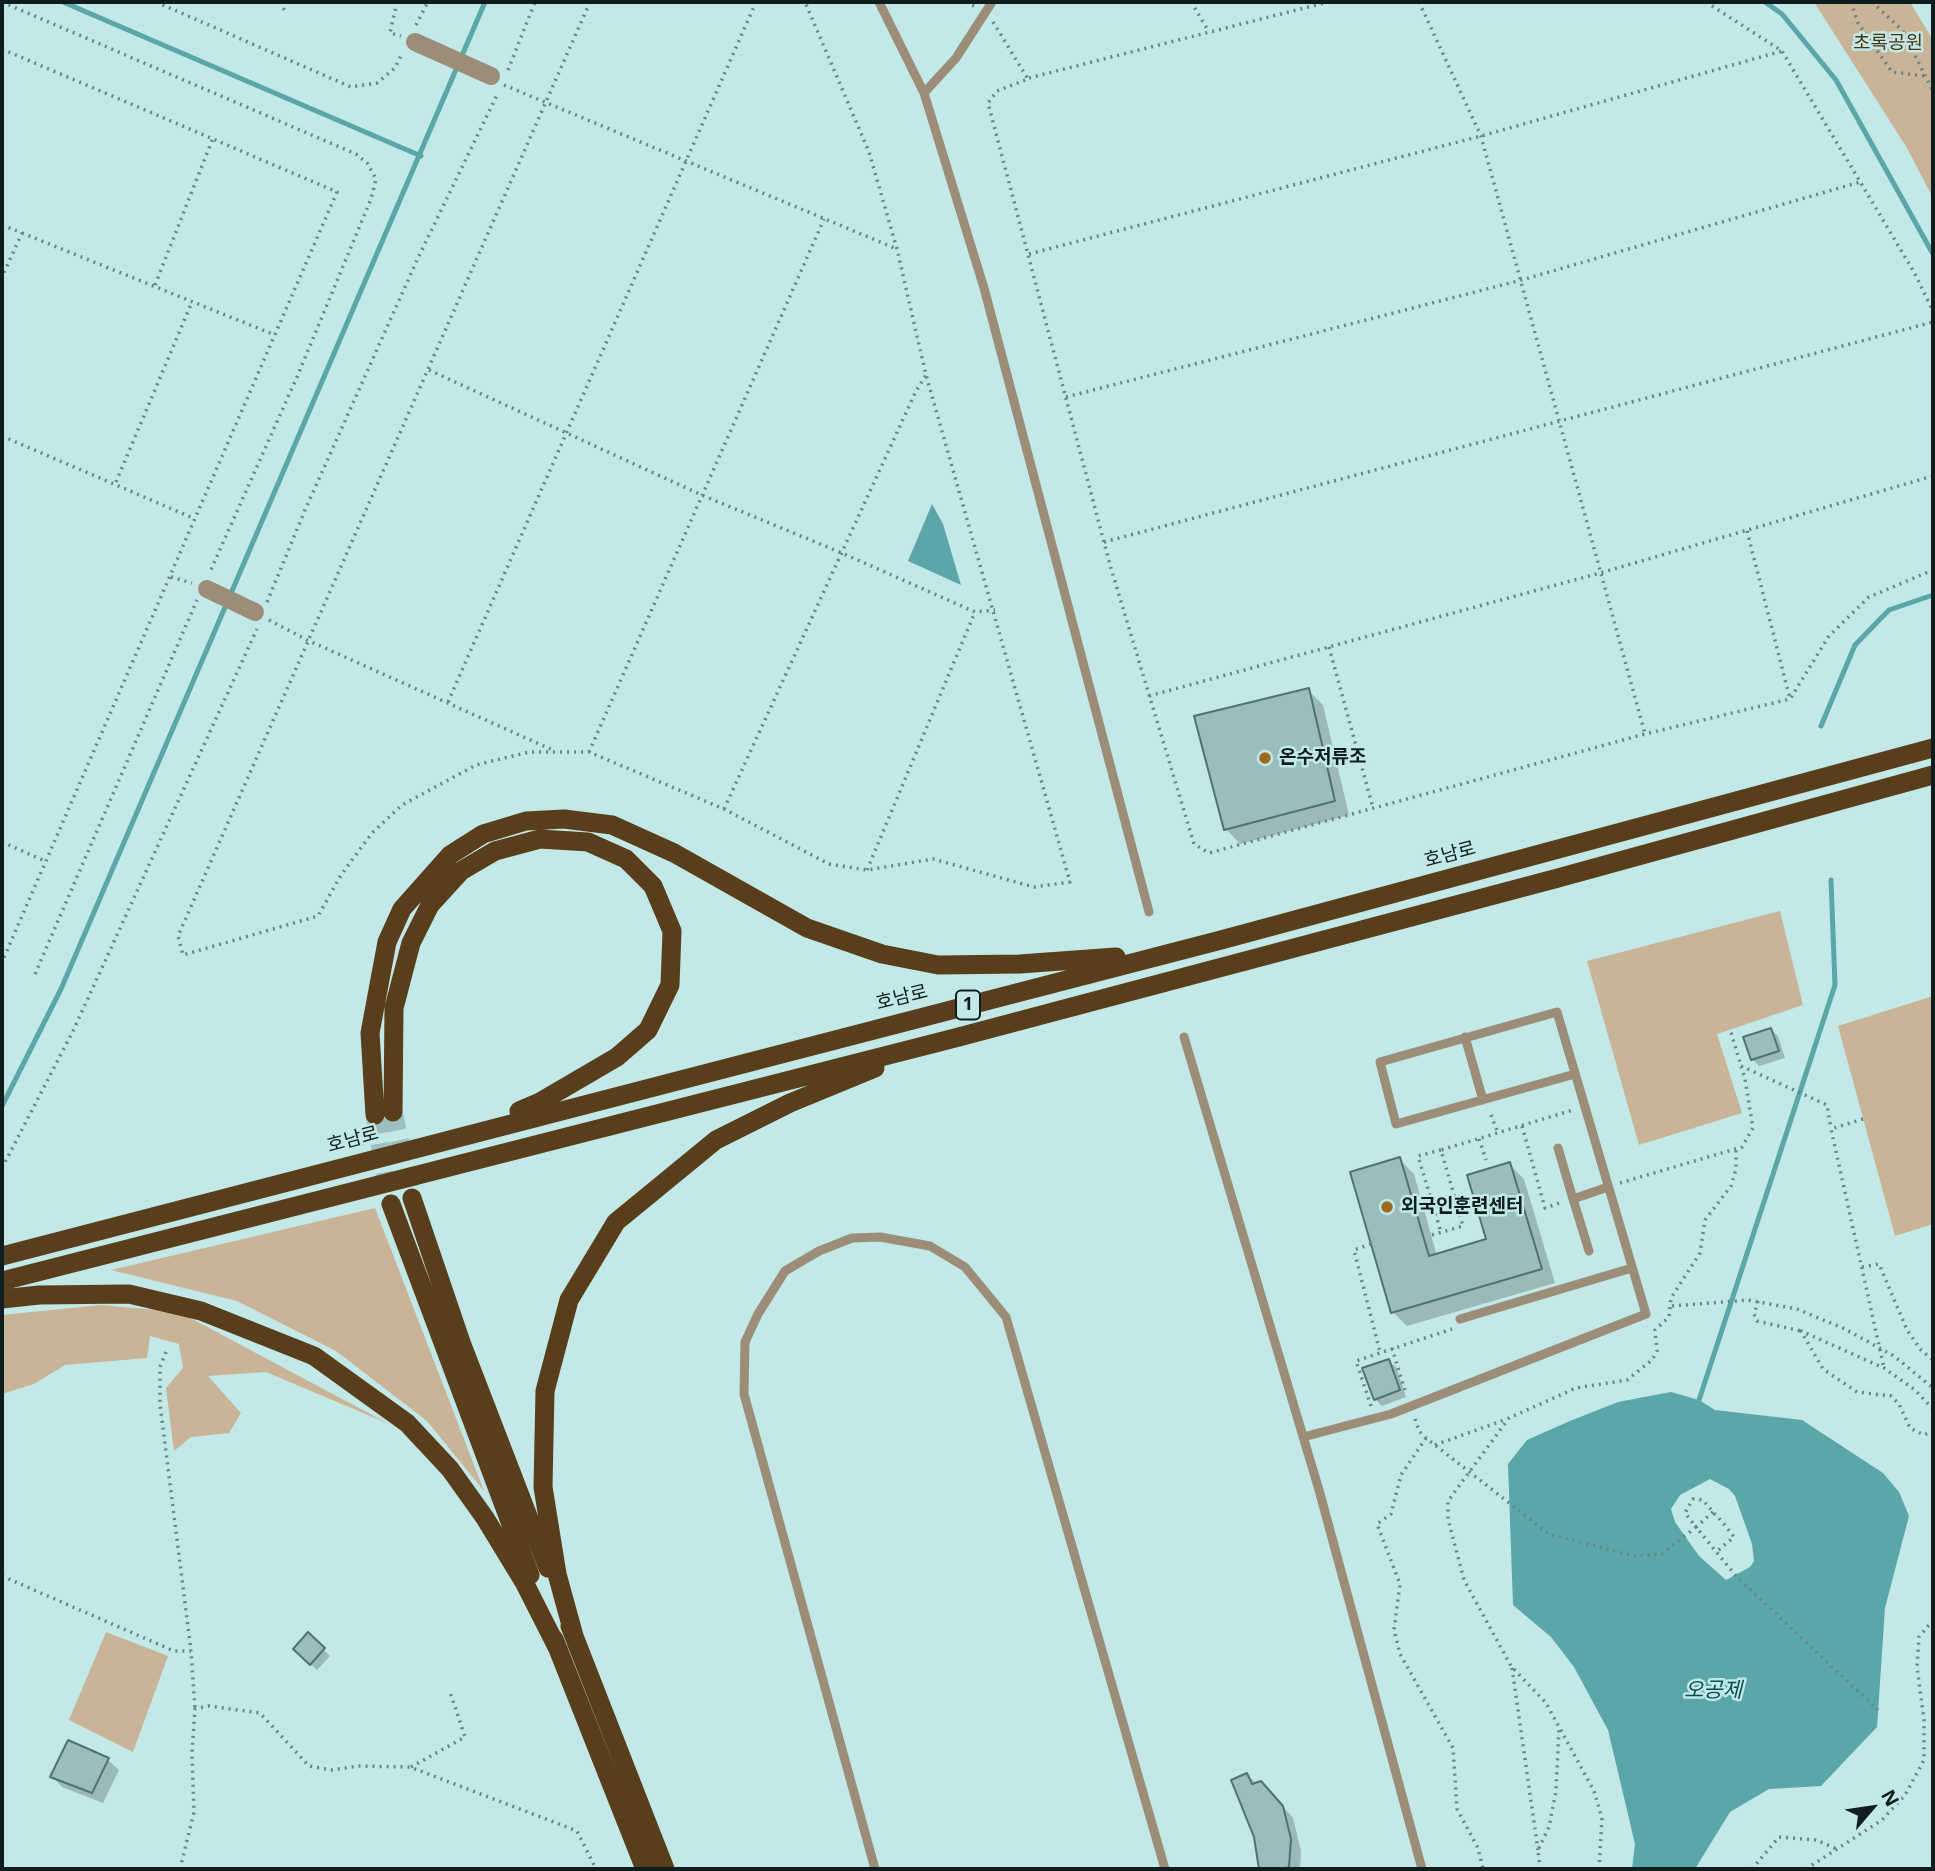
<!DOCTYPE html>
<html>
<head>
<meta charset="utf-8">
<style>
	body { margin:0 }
	#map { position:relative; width:1935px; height:1871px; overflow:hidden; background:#c2e8e8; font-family:"Open Sans",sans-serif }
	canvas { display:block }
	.frame { position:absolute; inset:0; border:4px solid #0f1d1e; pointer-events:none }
	.north { position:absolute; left:1837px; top:1773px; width:70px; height:70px; -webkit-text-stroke:5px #c2e8e8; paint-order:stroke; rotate:61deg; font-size:19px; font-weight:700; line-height:28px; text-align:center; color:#0f1d1e }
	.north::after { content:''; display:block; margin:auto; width:24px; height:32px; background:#0f1d1e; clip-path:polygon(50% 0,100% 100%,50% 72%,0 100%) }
</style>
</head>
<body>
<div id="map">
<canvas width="1935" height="1871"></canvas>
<div class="frame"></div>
<div class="north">N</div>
</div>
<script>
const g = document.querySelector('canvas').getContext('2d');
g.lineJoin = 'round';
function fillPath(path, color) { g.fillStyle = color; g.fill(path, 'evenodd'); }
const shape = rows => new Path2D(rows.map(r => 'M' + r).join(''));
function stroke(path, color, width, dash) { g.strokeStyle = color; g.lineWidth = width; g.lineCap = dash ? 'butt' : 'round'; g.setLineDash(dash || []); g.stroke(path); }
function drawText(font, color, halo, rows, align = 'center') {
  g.font = font + ' "Open Sans","Noto Sans KR",sans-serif'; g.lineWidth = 5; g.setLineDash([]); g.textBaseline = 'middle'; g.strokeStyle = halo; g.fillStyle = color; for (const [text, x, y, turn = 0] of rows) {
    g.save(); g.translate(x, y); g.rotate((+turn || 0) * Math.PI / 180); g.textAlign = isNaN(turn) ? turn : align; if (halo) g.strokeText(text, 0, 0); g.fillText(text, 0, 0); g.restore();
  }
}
const green = shape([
	[1814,2,1910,2,1933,40,1933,198,1907,148],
	[1780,911,1803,1005,1717,1034,1742,1113,1639,1145,1587,961],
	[1933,996,1933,1224,1895,1236,1838,1026],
	[375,1208,484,1491,427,1421,336,1351,237,1301,111,1270],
	[101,1305,179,1312,389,1424,266,1372,208,1376,241,1413,229,1433,191,1437,174,1451,166,1388,183,1368,179,1344,150,1336,147,1358,65,1365,34,1384,2,1394,2,1315],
	[106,1632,168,1656,133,1752,69,1720]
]);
const water = shape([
	[932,504,943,524,961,585,908,561],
	[1671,1392,1699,1400,1715,1410,1802,1420,1883,1473,1899,1492,1909,1516,1885,1608,1877,1727,1821,1786,1769,1789,1730,1812,1695,1869,1632,1869,1635,1844,1608,1730,1574,1667,1551,1637,1513,1605,1508,1464,1527,1440,1570,1421,1618,1402],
	[1710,1479,1729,1489,1735,1496,1752,1544,1754,1561,1750,1567,1726,1580,1699,1556,1675,1522,1671,1509,1680,1495]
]);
const shadow = shape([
	[1308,690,1323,705,1349,815,1240,844,1226,829],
	[1771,1030,1778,1036,1785,1058,1759,1066,1752,1059],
	[1399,1159,1414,1174,1437,1256,1489,1241,1509,1164,1524,1179,1555,1283,1407,1326,1393,1312],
	[1389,1361,1396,1367,1406,1397,1382,1406,1375,1399],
	[308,1635,330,1656,317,1670,295,1649],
	[108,1760,119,1770,103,1803,62,1787,52,1776],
	[1246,1775,1272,1794,1293,1818,1301,1851,1300,1869,1261,1869]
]);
const stream = shape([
	[63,2,421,156],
	[1765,2,1782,14,1836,80,1933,254],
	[1821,726,1855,645,1889,610,1933,595],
	[2,1106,61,989,485,2],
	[1699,1400,1835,985,1831,880]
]);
const building = shape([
	[1309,688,1335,801,1224,830,1194,716,1309,688],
	[1771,1028,1779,1051,1751,1060,1743,1037,1771,1028],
	[1400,1157,1429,1256,1486,1239,1467,1175,1510,1162,1542,1269,1391,1313,1350,1172,1400,1157],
	[1389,1359,1400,1390,1374,1400,1362,1368,1389,1359],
	[308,1632,325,1648,310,1665,293,1649,308,1632],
	[68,1740,109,1758,92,1793,50,1777,68,1740],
	[1247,1773,1252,1784,1261,1781,1283,1806,1291,1839,1289,1867,1284,1869,1259,1869,1254,1837,1231,1780,1247,1773]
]);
const trunkTunnel = shape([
	[393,1112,412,1198],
	[375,1115,391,1204]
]);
const path = shape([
	[2,2,356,154,367,163,376,179,371,199,297,377,209,574],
	[156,2,351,87,377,83,395,68,402,54],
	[280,2,285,11],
	[397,2,390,33,401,36],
	[590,2,178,936,183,955,318,916,341,875,372,833,402,805,476,765,529,752,589,752,724,809,829,864,867,870,933,859,1034,887,1070,882,926,375,897,249,869,152,805,2],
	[966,2,974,6],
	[1191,2,1209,32],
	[1419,2,1481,136,1645,734],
	[1706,2,1782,51,1914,272,1933,311],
	[1851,2,1858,23,1892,72,1925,76],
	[1872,2,1902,30,1933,91],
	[993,22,1028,79,997,91,988,103,1110,565,1194,844,1209,853,1645,734,1790,699,1829,636,1869,597,1933,570],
	[416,25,428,2],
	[2,49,337,192,2,962],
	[508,70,535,2],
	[1029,78,1328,2],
	[504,85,897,249],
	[2,225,22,233,2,277],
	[22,233,275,335],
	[1029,254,1481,136,1782,51],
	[155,285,213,138],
	[429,370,704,496,842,553,975,612,995,610],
	[1066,397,1518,281,1860,182],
	[2,436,193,518],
	[116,482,192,302],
	[1747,531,1790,699],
	[1104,542,1933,322],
	[171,577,192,583],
	[267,602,305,510,418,258,498,93],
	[269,620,307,640,555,751],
	[1329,647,1373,808],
	[1149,696,1600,573,1933,476],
	[448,702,756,2],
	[589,752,824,219],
	[724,809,916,391,926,375],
	[2,842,45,861],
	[867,870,975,612],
	[35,974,197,600],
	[1741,1066,1827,1105,1831,1129],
	[1491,1115,1498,1133],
	[1863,1119,1831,1129,1884,1368],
	[1522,1126,1545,1208,1562,1202],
	[1479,1139,1486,1160],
	[1441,1150,1418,1156,1441,1232],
	[2,1168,73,1031,257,629],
	[1620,1183,1742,1147,1753,1128,1745,1079,1730,1029],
	[1432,1235,1463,1226,1441,1150,1573,1110],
	[1371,1244,1354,1250,1380,1352],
	[1862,1267,1879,1264,1907,1330,1921,1350,1933,1360],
	[1758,1301,1754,1314,1757,1321,1801,1331],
	[1672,1306,1748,1300,1797,1309,1845,1329,1894,1356,1933,1388],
	[1392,1348,1406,1394],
	[166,1352,160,1367,160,1404,191,1651],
	[1371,1406,1356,1361,1452,1329],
	[1933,1409,1915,1390,1884,1368,1801,1331,1823,1369,1857,1392,1891,1396,1899,1404,1910,1428,1924,1435,1933,1431],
	[1415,1419,1419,1431,1426,1438,1549,1534,1634,1556,1662,1554,1696,1527,1736,1576,1878,1710],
	[1426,1438,1401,1475,1391,1514,1377,1524,1400,1584,1394,1630,1400,1654,1453,1748,1457,1809,1478,1848,1483,1869],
	[1435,1445,1507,1419],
	[1713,1512,1696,1527,1685,1513,1693,1499,1703,1500,1713,1512,1724,1524,1734,1537,1716,1552],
	[2,1576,174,1651,191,1651,195,1709],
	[1512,1668,1538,1850],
	[411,1767,465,1737,450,1692],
	[180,1869,194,1812,192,1753,195,1709,209,1706,260,1713,309,1766,332,1770,359,1766,410,1767,577,1831,596,1869],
	[1540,1869,1538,1850,1549,1827,1556,1791,1559,1728],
	[1599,1869,1602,1818,1594,1791,1546,1703,1511,1666,1464,1580,1448,1519,1448,1501,1509,1418,1576,1388,1627,1380,1652,1360,1657,1351,1655,1330,1669,1317,1671,1298,1700,1253,1705,1220,1731,1186,1736,1169,1736,1148],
	[1752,1869,1779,1837,1816,1840,1837,1849],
	[1806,1869,1882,1820,1905,1795,1924,1760,1924,1720,1917,1667,1919,1637,1933,1620]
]);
const service = shape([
	[879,2,924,93,984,288,1149,912],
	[924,93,956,58,992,2],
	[1184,1037,1319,1490,1422,1869],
	[1465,1037,1483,1100],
	[1558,1148,1573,1199],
	[1589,1251,1573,1199,1608,1187],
	[1460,1319,1632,1268],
	[1303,1437,1391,1414,1646,1314,1557,1012,1380,1062,1396,1124,1575,1074],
	[875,1869,744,1394,745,1342,758,1314,785,1271,819,1251,852,1238,880,1237,930,1246,965,1267,1006,1317,1165,1869]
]);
const minor = shape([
	[415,42,491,76],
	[207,589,255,612]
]);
const trunk = shape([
	[393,1112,394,1008,411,943,430,905,461,871,495,851,540,839,588,842,626,859,653,886,672,931,670,985,648,1030,617,1057,540,1102,519,1111],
	[375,1115,370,1033,387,942,402,909,450,855,483,834,526,821,564,819,612,825,674,853,807,928,882,954,938,965,1020,964,1116,957],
	[412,1198,462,1345,548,1568],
	[391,1204,530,1575],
	[2,1256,1221,940,1933,748],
	[2,1281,955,1038,1558,878,1933,775],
	[2,1299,39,1295,129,1294,201,1311,314,1356,407,1423,450,1469,485,1518,524,1582,559,1651],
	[570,1626,665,1869],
	[574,1636,557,1574,543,1487,545,1391,569,1300,616,1222,716,1140,790,1103,875,1068],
	[554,1639,645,1869]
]);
const markers = [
	[1265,758,7,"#9a6b1c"],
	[1387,1207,7,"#9a6b1c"]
];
const shields = [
	[968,1005,24]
];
const shieldNames = [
	["1",968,1005]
];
const parkNames = [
	["초록공원",1888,44]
];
const poiNames = [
	["온수저류조",1279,758],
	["외국인훈련센터",1401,1207]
];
const streetNames = [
	["호남로",1450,855,-15],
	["호남로",902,998,-14],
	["호남로",353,1140,-15]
];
const waterNames = [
	["오공제",1713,1691]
];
fillPath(green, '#cab497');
fillPath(water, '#5aa6a8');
fillPath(shadow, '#0003');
stroke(stream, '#5aa6a8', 5);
fillPath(building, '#9abebf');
stroke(building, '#507273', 2);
stroke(trunkTunnel, '#9ebfc0', 19, [19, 10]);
stroke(path, '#6a8485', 3.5, [2, 5]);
stroke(service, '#9c8d79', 9);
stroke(minor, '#9c8d79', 18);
stroke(trunk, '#583e1a', 19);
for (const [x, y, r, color] of markers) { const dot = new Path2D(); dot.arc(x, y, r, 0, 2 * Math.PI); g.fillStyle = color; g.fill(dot); stroke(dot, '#c2e8e8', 2.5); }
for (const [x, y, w] of shields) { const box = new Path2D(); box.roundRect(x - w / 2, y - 14.5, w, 29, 5); g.fillStyle = '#c2e8e8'; g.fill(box); stroke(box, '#0f1d1e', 2); }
drawText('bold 18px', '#0f1d1e', null, shieldNames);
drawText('19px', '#4d350e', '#c2e8e8', parkNames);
drawText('bold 19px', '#0f1d1e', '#c2e8e8', poiNames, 'left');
drawText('19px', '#0f1d1e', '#c2e8e8', streetNames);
drawText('italic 21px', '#094f51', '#c2e8e8', waterNames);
</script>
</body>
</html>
